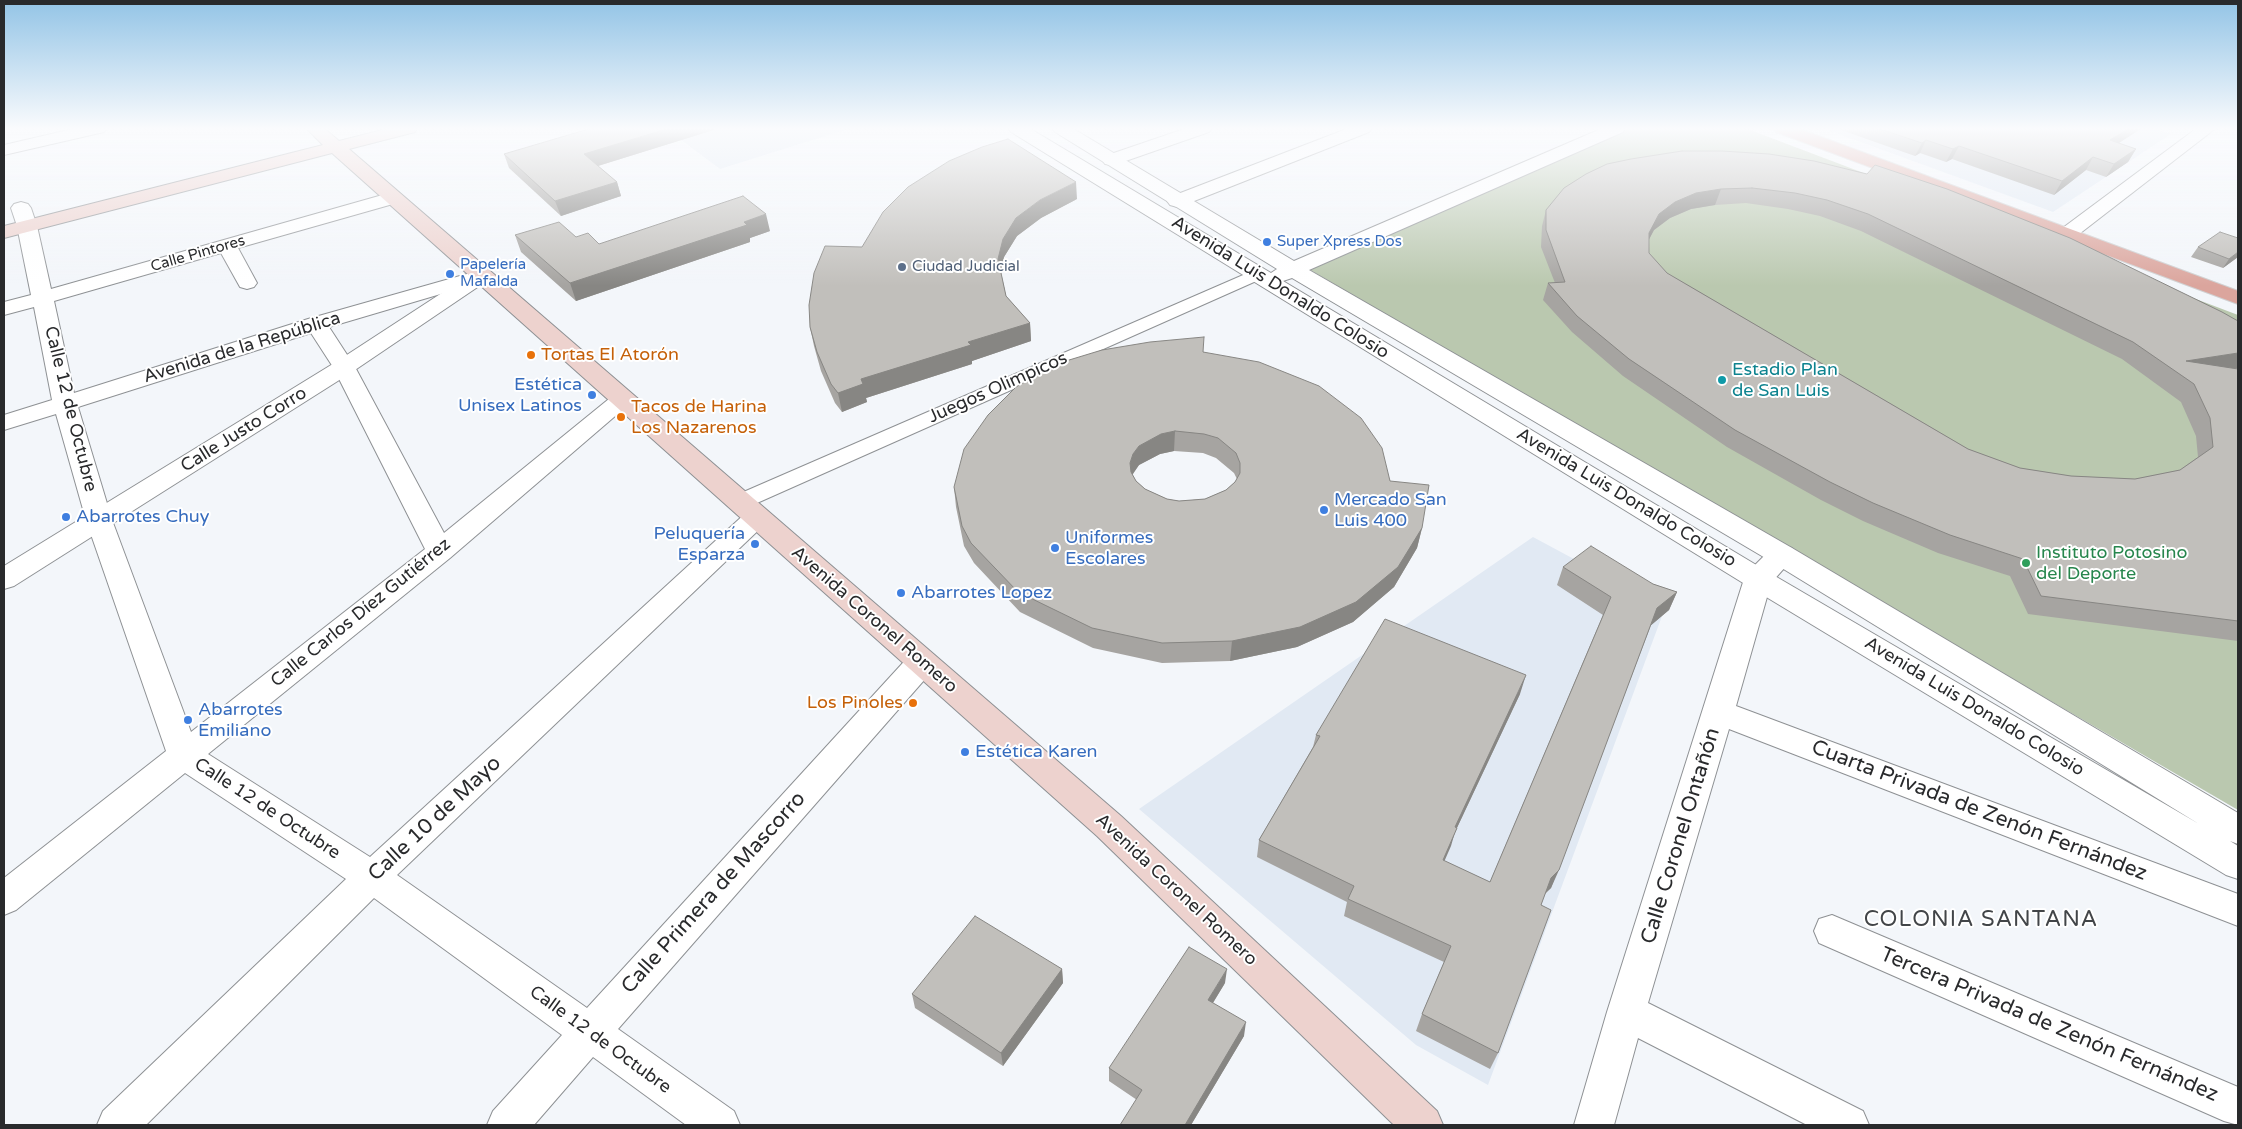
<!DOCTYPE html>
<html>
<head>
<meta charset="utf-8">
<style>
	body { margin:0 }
	#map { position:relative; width:2242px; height:1129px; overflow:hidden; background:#f3f6fa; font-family:"Varela Round",sans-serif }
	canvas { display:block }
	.frame { position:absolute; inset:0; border:5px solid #292a2c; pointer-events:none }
</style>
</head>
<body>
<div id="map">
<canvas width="2242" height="1129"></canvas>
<div class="frame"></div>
</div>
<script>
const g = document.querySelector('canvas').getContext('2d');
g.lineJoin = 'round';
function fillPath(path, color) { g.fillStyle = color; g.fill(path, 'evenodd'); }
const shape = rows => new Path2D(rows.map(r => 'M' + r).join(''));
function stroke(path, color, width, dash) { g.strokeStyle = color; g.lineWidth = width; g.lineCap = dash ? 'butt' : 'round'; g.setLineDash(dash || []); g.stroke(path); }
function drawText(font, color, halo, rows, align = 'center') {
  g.font = font + ' "Varela Round",sans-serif'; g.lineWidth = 4; g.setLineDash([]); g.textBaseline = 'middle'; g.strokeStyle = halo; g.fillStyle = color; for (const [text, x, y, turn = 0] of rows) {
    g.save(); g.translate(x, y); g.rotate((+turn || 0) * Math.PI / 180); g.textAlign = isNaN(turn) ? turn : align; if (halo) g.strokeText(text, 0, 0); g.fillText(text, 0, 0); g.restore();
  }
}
const built = shape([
	[665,128,851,128,720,169],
	[1822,128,2150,128,2171,134,2053,212],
	[1533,537,1665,608,1488,1085,1416,1045,1139,809]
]);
const green = shape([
	[1630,128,1745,128,2238,315,2238,810,1305,267]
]);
const pedestrian = shape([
	[1257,269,1263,270,1266,274,1263,278,748,507,740,509,732,507,729,502,732,497,1257,269]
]);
const minor = shape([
	[77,128,107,128,104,132,4,155,4,145,77,128],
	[1187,128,1212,128,1209,132,1117,164,1111,165,1105,164,1102,160,1105,156,1187,128],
	[1349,128,1372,128,1369,132,1184,205,1177,207,1170,205,1167,201,1170,197,1349,128],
	[2197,128,2216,128,2074,238,2067,240,2060,238,2057,234,2060,230,2197,128],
	[393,192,400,194,402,198,400,202,238,248,257,283,254,287,247,289,240,287,221,253,54,301,74,393,308,319,474,272,481,270,488,272,491,276,488,280,329,327,355,367,444,533,615,394,623,392,631,394,635,399,450,558,208,754,370,857,748,511,757,508,766,511,770,517,766,523,397,875,587,1008,911,654,922,651,933,654,937,662,933,670,618,1029,734,1111,740,1125,686,1125,593,1057,534,1125,487,1125,493,1111,562,1035,374,898,146,1125,97,1125,103,1111,346,879,185,773,16,910,4,915,4,878,166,751,86,520,56,414,4,430,4,415,52,400,34,307,4,315,4,302,31,295,17,226,11,208,14,204,21,202,28,204,31,208,37,226,51,289,393,192],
	[311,333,333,367,425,549,191,732,112,520,78,407,311,333],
	[1782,546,1792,548,1796,555,1771,583,1736,706,2238,894,2238,926,1729,729,1648,1003,1863,1111,1869,1125,1807,1125,1638,1038,1614,1125,1574,1125,1607,1012,1744,579,1748,572,1772,548,1782,546],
	[1832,915,2238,1087,2238,1125,2224,1121,1819,943,1814,931,1819,919,1832,915]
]);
const tertiary = shape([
	[1008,128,1029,128,1271,273,1277,269,1055,132,1052,128,1072,128,1294,261,1603,128,1625,128,1623,132,1309,270,1792,548,2238,813,2238,844,2230,841,2238,846,2238,879,2226,875,1748,586,1011,132,1008,128],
	[1292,278,1772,562,2199,824,1768,572,1283,281,1292,278],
	[481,270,488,272,491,276,488,280,352,372,14,586,4,589,4,566,336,362,474,272,481,270]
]);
const secondary = shape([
	[306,128,324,128,339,141,390,128,417,128,415,132,349,149,1121,816,1437,1111,1443,1125,1394,1125,1097,836,332,153,4,238,4,226,323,145,306,128]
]);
const primary = shape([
	[1773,128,1797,128,2238,291,2238,304,1776,132,1773,128]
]);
const wall = shape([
	[720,128,598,166,617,182,621,196,561,216,509,168,504,154],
	[1838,128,2142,128,2119,143,2136,149,2128,162,2106,177,2086,170,2054,195,1952,159,1946,162,1920,153,1915,156,1838,129],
	[1722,151,2235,368,2238,369,2238,641,2028,614,2010,576,1938,553,1863,521,1821,500,1727,447,1623,376,1572,332,1543,300,1548,283,1555,283,1541,247,1542,226,1546,210],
	[1746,203,1788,209,1820,216,1861,231,2122,359,2181,402,2196,436,2198,457,2180,470,2135,479,2071,476,2020,468,1968,449,1667,273,1649,253,1649,239,1654,230,1670,218,1691,209,1715,205],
	[1077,199,1041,218,1017,236,1004,257,1001,272,1006,296,1030,323,1031,341,972,361,972,364,866,398,867,402,842,412,835,403,821,371,814,346,810,327,862,247],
	[770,231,750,238,750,242,576,301,521,252,515,235,576,237,599,244],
	[2198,247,2238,257,2223,268,2191,257],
	[1203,352,1390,481,1422,528,1417,548,1394,587,1353,622,1297,647,1230,661,1162,663,1093,648,1020,612,974,563,964,546,956,507,954,487],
	[1174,451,1203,453,1216,458,1234,473,1237,479,1235,482,1226,490,1205,499,1179,501,1167,499,1145,489,1136,481,1132,474,1139,465,1160,454],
	[1563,567,1653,584,1677,592,1669,610,1651,625,1551,888,1545,894,1541,905,1498,1053,1490,1069,1416,1031,1422,1014,1444,962,1344,916,1347,902,1257,857,1259,840,1313,747,1316,735,1520,694,1455,832,1444,861,1490,882,1603,615,1557,585],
	[1062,969,1063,983,1003,1066,915,1008,912,994],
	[1225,983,1213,1003,1244,1036,1191,1125,1120,1125,1137,1100,1109,1081,1109,1068]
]);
const shadedWall = shape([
	[670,128,720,128,588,169,584,154],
	[2130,128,2142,128,2103,153,2110,140],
	[1926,140,1920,153,1915,156,1922,143],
	[1959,146,1952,159,1946,162,1953,149],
	[2136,149,2128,162,2106,177,2114,164],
	[2093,157,2086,170,2054,195,2062,181],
	[617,182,621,196,561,216,555,201],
	[1076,182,1077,199,1041,218,1017,236,1004,257,1000,277,998,259,1003,239,1016,218,1040,200],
	[1721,189,1715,205,1691,209,1670,218,1654,230,1644,249,1649,233,1659,214,1675,202,1696,193],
	[766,214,770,231,750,238,750,242,576,301,570,283],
	[2238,252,2238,257,2223,268,2229,259],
	[1030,323,1031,341,972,361,972,364,866,398,867,402,842,412,838,393,861,379,968,342],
	[2238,353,2238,368,2182,376,2186,361],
	[1175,431,1174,451,1160,454,1139,465,1133,474,1130,483,1130,463,1133,454,1139,446,1161,434],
	[1422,528,1417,548,1394,587,1353,622,1297,647,1230,661,1232,641],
	[1677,592,1669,610,1649,627,1657,608],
	[1526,675,1520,694,1455,832,1451,846,1437,878,1455,827],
	[1559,870,1551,888,1543,895,1551,878],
	[1062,969,1063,983,1003,1066,1001,1053],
	[1227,969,1225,983,1206,1014,1208,1000],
	[1246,1022,1244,1036,1191,1125,1185,1125]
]);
const building = shape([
	[592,128,670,128,584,154,617,182,555,201,504,154,592,128],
	[1877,128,2130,128,2110,140,2136,149,2114,164,2093,157,2062,181,1959,146,1953,149,1926,140,1922,143,1877,128],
	[1008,139,1076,182,1040,200,1016,218,1003,239,998,259,1006,296,1030,323,968,342,971,345,861,379,863,384,838,393,831,384,817,352,810,327,809,305,814,273,825,246,862,247,883,212,908,187,949,161,982,147,1008,139],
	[1682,151,1722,151,1769,154,1814,161,1867,174,1875,165,1947,189,2070,238,2222,312,2238,321,2238,353,2186,361,2238,369,2238,621,2041,596,2023,559,1950,535,1873,503,1830,482,1735,430,1629,359,1577,316,1548,283,1565,282,1546,230,1546,210,1564,188,1586,174,1607,164,1631,159,1682,151],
	[1752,188,1795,193,1827,200,1868,214,2133,342,2194,384,2210,418,2213,447,2180,470,2135,479,2071,476,2020,468,1968,449,1667,273,1649,253,1649,233,1659,214,1675,202,1696,193,1721,189,1752,188],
	[743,196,766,214,744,222,747,225,570,283,515,235,559,222,576,237,588,233,599,244,743,196],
	[2220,232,2238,238,2238,252,2229,259,2198,247,2220,232],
	[1204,337,1203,352,1259,362,1319,386,1361,418,1382,448,1390,481,1429,485,1422,528,1398,567,1356,602,1300,627,1232,641,1162,643,1092,628,1018,592,971,543,962,526,954,487,964,449,988,415,1016,387,1056,364,1102,350,1150,342,1204,337],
	[1175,431,1204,434,1218,438,1236,453,1240,463,1240,473,1235,482,1226,490,1205,499,1179,501,1167,499,1145,489,1136,481,1131,472,1130,463,1133,454,1139,446,1161,434,1175,431],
	[1591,546,1653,584,1677,592,1657,608,1559,870,1551,878,1541,905,1551,910,1498,1053,1422,1014,1451,946,1348,899,1354,886,1259,840,1320,736,1316,735,1385,619,1526,675,1455,827,1457,828,1443,860,1490,882,1611,597,1563,567,1591,546],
	[975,916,1062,969,1001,1053,912,994,975,916],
	[1189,947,1227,969,1208,1000,1246,1022,1185,1125,1120,1125,1142,1090,1109,1068,1189,947]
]);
const markers = [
	[1267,242,5,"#3f7fe0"],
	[902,267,5,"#5c6f8a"],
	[450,274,5,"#3f7fe0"],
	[531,355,5,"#e8710a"],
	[1722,380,5,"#0f9aa8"],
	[592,395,5,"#3f7fe0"],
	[621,417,5,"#e8710a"],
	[1324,510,5,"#3f7fe0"],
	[66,517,5,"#3f7fe0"],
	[755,544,5,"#3f7fe0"],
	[1055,548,5,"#3f7fe0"],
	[2026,563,5,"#2e9e5b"],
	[901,593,5,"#3f7fe0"],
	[913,703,5,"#e8710a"],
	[188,720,5,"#3f7fe0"],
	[965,752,5,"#3f7fe0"]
];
const farShopnames = [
	["Super Xpress Dos",1277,242],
	["Papelería",460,265],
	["Mafalda",460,282]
];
const farStreetnames = [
	["Calle Pintores",198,254,-16]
];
const farServicenames = [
	["Ciudad Judicial",912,267]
];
const streetNames = [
	["Avenida Luis Donaldo Colosio",1280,288,32],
	["Avenida de la República",242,348,-17],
	["Juegos Olimpicos",998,388,-24],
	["Calle 12 de Octubre",70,409,76],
	["Calle Justo Corro",244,430,-32],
	["Avenida Luis Donaldo Colosio",1626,498,31],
	["Calle Carlos Díez Gutiérrez",361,613,-39],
	["Avenida Coronel Romero",874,620,41],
	["Avenida Luis Donaldo Colosio",1974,707,31],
	["Calle 12 de Octubre",267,809,33],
	["Avenida Coronel Romero",1176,890,43],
	["Calle 12 de Octubre",600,1040,36]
];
const foodNames = [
	["Tortas El Atorón",541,355],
	["Tacos de Harina",631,407],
	["Los Nazarenos",631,428],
	["Los Pinoles",903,703,"right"]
];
const cultureNames = [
	["Estadio Plan",1732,370],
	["de San Luis",1732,391]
];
const shopNames = [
	["Estética",582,385,"right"],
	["Unisex Latinos",582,406,"right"],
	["Mercado San",1334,500],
	["Luis 400",1334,521],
	["Abarrotes Chuy",76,517],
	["Peluquería",745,534,"right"],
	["Esparza",745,555,"right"],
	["Uniformes",1065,538],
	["Escolares",1065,559],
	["Abarrotes Lopez",911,593],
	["Abarrotes",198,710],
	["Emiliano",198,731],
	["Estética Karen",975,752]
];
const leisureNames = [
	["Instituto Potosino",2036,553],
	["del Deporte",2036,574]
];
const nearStreetnames = [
	["Cuarta Privada de Zenón Fernández",1979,811,21],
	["Calle 10 de Mayo",435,819,-43],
	["Calle Coronel Ontañón",1681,836,-73],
	["Calle Primera de Mascorro",714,893,-48],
	["Tercera Privada de Zenón Fernández",2049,1025,23]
];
const nearNeighbourhoodnames = [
	["COLONIA SANTANA",1981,920]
];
fillPath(built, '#e1e9f3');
fillPath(green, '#bac8af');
stroke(pedestrian, '#8e9194', 2);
stroke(minor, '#8e9194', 2);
stroke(tertiary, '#8e9194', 2);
stroke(secondary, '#8e9194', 2);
stroke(primary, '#d0d0d1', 2);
fillPath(pedestrian, '#fff');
fillPath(minor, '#fff');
fillPath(tertiary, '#fff');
fillPath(secondary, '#edd2ce');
fillPath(primary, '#dba59d');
fillPath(wall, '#a6a4a1');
fillPath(shadedWall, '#878683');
fillPath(building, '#c1bfbb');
stroke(building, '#878683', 1);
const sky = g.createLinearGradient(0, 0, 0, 286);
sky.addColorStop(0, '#93c4e6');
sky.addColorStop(0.45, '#fafbfd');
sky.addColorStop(1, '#fafbfd00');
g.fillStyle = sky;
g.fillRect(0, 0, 2242, 286);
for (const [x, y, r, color] of markers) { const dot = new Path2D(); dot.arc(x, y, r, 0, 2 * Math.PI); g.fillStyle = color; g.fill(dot); stroke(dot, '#fff', 2); }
drawText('15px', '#366cbe', '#fff', farShopnames, 'left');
drawText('15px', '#292a2c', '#fff', farStreetnames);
drawText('15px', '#4e5e75', '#fff', farServicenames, 'left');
drawText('18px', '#292a2c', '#fff', streetNames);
drawText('18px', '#c56008', '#fff', foodNames, 'left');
drawText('18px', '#0d838f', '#fff', cultureNames, 'left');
drawText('18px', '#366cbe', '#fff', shopNames, 'left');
drawText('18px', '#27864d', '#fff', leisureNames, 'left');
drawText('21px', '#292a2c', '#fff', nearStreetnames);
g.letterSpacing = '1px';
drawText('22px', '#424548', '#fff', nearNeighbourhoodnames);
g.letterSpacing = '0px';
</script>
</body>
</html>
